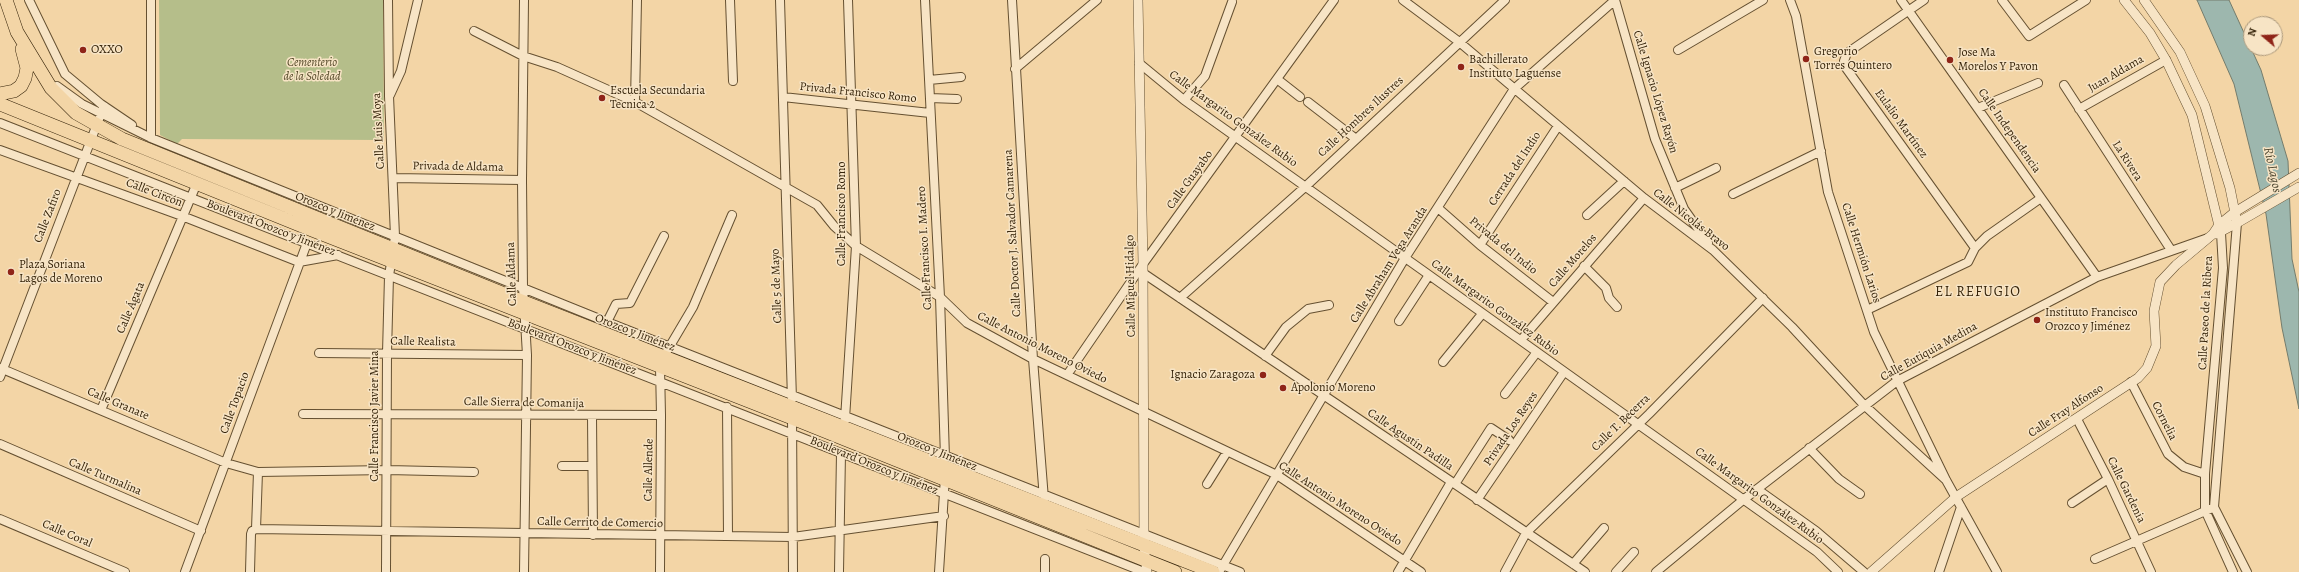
<!DOCTYPE html>
<html>
<head>
<meta charset="utf-8">
<style>
	body { margin:0 }
	#map { position:relative; width:2299px; height:572px; overflow:hidden; background:#f3d5a6; font-family:Alegreya,serif }
	canvas { display:block }
	.north { position:absolute; left:2243px; top:16px; width:40px; height:40px; box-sizing:border-box; background:#f7e4c5; border:1px solid #aa977a; border-radius:50%; rotate:289deg; font-size:11px; font-weight:700; line-height:16px; text-align:center; color:#36240a }
	.north::after { content:''; display:block; margin:auto; width:14px; height:18px; background:#8f2418; clip-path:polygon(50% 0,100% 100%,50% 72%,0 100%) }
</style>
</head>
<body>
<div id="map">
<canvas width="2299" height="572"></canvas>
<div class="north">N</div>
</div>
<script>
const g = document.querySelector('canvas').getContext('2d');
g.lineJoin = 'round';
function fillPath(path, color) { g.fillStyle = color; g.fill(path, 'evenodd'); }
const shape = rows => new Path2D(rows.map(r => 'M' + r).join(''));
function stroke(path, color, width, dash) { g.strokeStyle = color; g.lineWidth = width; g.lineCap = dash ? 'butt' : 'round'; g.setLineDash(dash || []); g.stroke(path); }
function drawText(font, color, halo, rows, align = 'center') {
  g.font = font + ' Alegreya,serif'; g.lineWidth = 3; g.setLineDash([]); g.textBaseline = 'middle'; g.strokeStyle = halo; g.fillStyle = color; for (const [text, x, y, turn = 0] of rows) {
    g.save(); g.translate(x, y); g.rotate((+turn || 0) * Math.PI / 180); g.textAlign = isNaN(turn) ? turn : align; if (halo) g.strokeText(text, 0, 0); g.fillText(text, 0, 0); g.restore();
  }
}
const green = shape([
	[159,0,383,0,384,140,182,139,177,144,160,135]
]);
const water = shape([
	[2197,0,2229,0,2261,70,2288,161,2292,259,2299,292,2299,409,2282,328,2266,214,2234,84,2197,0]
]);
const minor = shape([
	[29,0,65,74,101,104,132,125],
	[151,0,151,138],
	[524,0,522,180,523,288,527,355,524,572],
	[730,0,733,81],
	[780,0,792,399],
	[925,0,940,297,945,458],
	[1012,0,1033,359,1044,499],
	[1403,0,1458,41,1644,198,1713,250,1792,327,1864,405,1946,480],
	[1615,0,1655,139,1684,209,1708,243],
	[1790,0,1796,16,1828,192,1874,332,1946,480,1997,572],
	[1901,0,2097,277],
	[1924,0,1847,53,1844,61,1846,68,1975,248],
	[2002,0,2029,36,2086,0],
	[474,31,523,56,557,67,635,102,817,205,834,226,856,246,940,297,967,323,1033,359,1277,475,1421,572],
	[1678,50,1763,0],
	[1139,63,1184,100,1817,552,1838,572],
	[1015,69,1097,0],
	[1277,79,1300,97],
	[929,80,961,77],
	[2064,85,2171,250],
	[57,86,82,104,151,138,607,322,1240,572],
	[390,95,401,71,418,0],
	[783,97,930,113],
	[930,98,957,99],
	[1184,100,1205,76,1232,2],
	[635,102,637,0],
	[1308,102,1356,139],
	[1978,108,2038,83],
	[2079,109,2166,60],
	[0,123,1144,572],
	[0,150,182,216,299,262,338,255],
	[394,178,522,180],
	[1675,188,1716,168],
	[1733,194,1821,151],
	[1438,208,1480,245,1553,302],
	[1587,215,1624,181],
	[2237,223,2214,507,2247,572],
	[2221,233,2223,268,2205,474,2205,510,2233,572],
	[1480,245,1558,126],
	[1584,266,1606,288,1609,298,1617,307],
	[1143,273,1585,572],
	[1180,298,1305,187,1505,0],
	[1867,310,1968,262,1975,248,1987,236,2041,198],
	[1399,321,1429,275],
	[607,322,616,304,630,303,664,236],
	[1521,340,1644,198],
	[667,351,693,307,732,215],
	[319,353,527,355],
	[1265,356,1286,327,1308,309,1329,305],
	[1443,362,1482,314],
	[0,368,226,463,258,472,388,470,474,472],
	[1067,375,1143,264,1334,0],
	[0,377,104,106],
	[2131,382,2168,454,2184,467,2205,474],
	[1505,394,1537,352],
	[727,407,728,536],
	[101,410,197,183],
	[303,414,661,415],
	[792,415,793,572],
	[592,416,593,535],
	[845,419,856,246,848,0],
	[2077,419,2108,479,2151,572],
	[0,444,201,531],
	[1809,448,1839,479,1860,494],
	[562,466,592,466],
	[1207,484,1227,452],
	[1455,484,1491,428,1509,440],
	[1757,489,1816,531,1864,572],
	[1477,500,1564,372],
	[2072,503,2108,479],
	[0,519,125,572],
	[256,529,258,472],
	[1045,559,1045,572],
	[2095,559,2210,509],
	[1573,564,1604,528],
	[185,572,307,243],
	[250,572,251,534,252,531,256,529,793,537,944,516],
	[386,572,387,353,389,276,395,236,389,96,388,0],
	[660,572,661,415,660,367,662,363],
	[839,572,841,453],
	[939,572,945,477],
	[1219,572,1405,258,1514,89,1615,0],
	[1398,572,1451,482],
	[1505,572,1526,533,1649,414,1763,298],
	[1616,572,1634,552],
	[1656,572,1743,500,1897,381,2097,277,2208,238],
	[1939,572,1961,507]
]);
const tertiary = shape([
	[1138,0,1143,264,1144,546,1147,572],
	[2124,0,2150,33,2166,60,2192,115,2220,230],
	[2144,0,2180,52,2205,106,2230,188,2237,223],
	[2216,234,2237,223,2299,187],
	[1871,572,1956,497,2138,378,2147,368,2156,346,2154,311,2160,282,2176,265,2213,234,2219,225,2235,212,2299,173]
]);
const trunk = shape([
	[6,0,17,32,51,88,76,113,122,139,524,302,1213,572],
	[0,94,14,91,21,86,25,78,27,68,22,49],
	[0,104,312,230,792,418,1175,572]
]);
const markers = [
	[83,50,4,"#8f2418"],
	[1806,59,4,"#8f2418"],
	[1950,60,4,"#8f2418"],
	[1461,67,4,"#8f2418"],
	[602,98,4,"#8f2418"],
	[11,272,4,"#8f2418"],
	[2037,320,4,"#8f2418"],
	[1263,375,4,"#8f2418"],
	[1283,388,4,"#8f2418"]
];
const poiNames = [
	["OXXO",91,50],
	["Gregorio",1814,52],
	["Torres Quintero",1814,66],
	["Jose Ma",1958,53],
	["Morelos Y Pavon",1958,67],
	["Bachillerato",1469,60],
	["Instituto Laguense",1469,74],
	["Escuela Secundaria",610,91],
	["Tecnica 2",610,105],
	["Plaza Soriana",19,265],
	["Lagos de Moreno",19,279],
	["Instituto Francisco",2045,313],
	["Orozco y Jiménez",2045,327],
	["Ignacio Zaragoza",1255,375,"right"],
	["Apolonio Moreno",1291,388]
];
const parkNames = [
	["Cementerio",312,63],
	["de la Soledad",312,77]
];
const streetNames = [
	["Juan Aldama",2116,74,-30],
	["Calle Ignacio López Rayón",1655,92,73],
	["Privada Francisco Romo",858,93,6],
	["Calle Hombres Ilustres",1361,117,-43],
	["Calle Margarito González Rubio",1233,119,36],
	["Eulalio Martínez",1901,124,54],
	["Calle Luis Moya",379,131,-93],
	["Calle Independencia",2009,131,55],
	["La Rivera",2127,161,57],
	["Privada de Aldama",458,167,1],
	["Cerrada del Indio",1515,169,-57],
	["Calle Guayabo",1190,180,-54],
	["Calle Circón",154,193,21],
	["Orozco y Jiménez",335,212,22],
	["Calle Francisco Romo",842,214,-90],
	["Calle Zafiro",48,216,-69],
	["Calle Nicolás Bravo",1691,220,38],
	["Boulevard Orozco y Jiménez",271,228,21],
	["Calle Doctor J. Salvador Camarena",1013,233,-93],
	["Privada del Indio",1503,246,39],
	["Calle Francisco I. Madero",925,248,-93],
	["Calle Hermión Larios",1861,253,72],
	["Calle Morelos",1573,261,-49],
	["Calle Abraham Vega Aranda",1389,265,-58],
	["Calle Aldama",512,274,-92],
	["Calle 5 de Mayo",777,286,-92],
	["Calle Miguel Hidalgo",1131,286,-91],
	["Calle Ágata",131,308,-67],
	["Calle Margarito González Rubio",1495,308,36],
	["Calle Paseo de la Ribera",2206,313,-87],
	["Orozco y Jiménez",635,333,21],
	["Calle Realista",423,342,1],
	["Boulevard Orozco y Jiménez",572,347,21],
	["Calle Antonio Moreno Oviedo",1042,348,27],
	["Calle Eutiquia Medina",1929,352,-29],
	["Calle Topacio",235,403,-70],
	["Calle Sierra de Comanija",524,403,1],
	["Calle Granate",118,404,23],
	["Calle Fray Alfonso",2066,411,-33],
	["Calle Francisco Javier Mina",375,416,-90],
	["Cornelia",2164,421,63],
	["Calle T. Becerra",1621,423,-44],
	["Privada Los Reyes",1511,429,-56],
	["Calle Agustín Padilla",1410,440,34],
	["Orozco y Jiménez",937,452,22],
	["Boulevard Orozco y Jiménez",874,466,22],
	["Calle Allende",649,470,-89],
	["Calle Turmalina",105,477,23],
	["Calle Gardenia",2126,490,64],
	["Calle Margarito González Rubio",1759,496,36],
	["Calle Antonio Moreno Oviedo",1340,504,33],
	["Calle Cerrito de Comercio",600,523,1],
	["Calle Coral",67,534,23]
];
const waterNames = [
	["Río Lagos",2272,170,78]
];
const quarterNames = [
	["EL REFUGIO",1978,293]
];
fillPath(green, '#b5be8a');
fillPath(water, '#9db7ae');
stroke(water, '#747c6c', 1);
stroke(minor, '#655031', 10);
stroke(tertiary, '#655031', 10);
stroke(trunk, '#36240a', 14);
stroke(minor, '#f7e4c5', 8);
stroke(tertiary, '#f7e4c5', 9);
stroke(trunk, '#f3d5a6', 13);
for (const [x, y, r, color] of markers) { const dot = new Path2D(); dot.arc(x, y, r, 0, 2 * Math.PI); g.fillStyle = color; g.fill(dot); stroke(dot, '#f7e4c5', 1.5); }
drawText('12px', '#36240a', '#f7e4c5', poiNames, 'left');
drawText('italic 12px', '#564a2a', '#f7e4c5', parkNames);
drawText('12px', '#36240a', '#f7e4c5', streetNames);
drawText('italic 13px', '#504933', '#f7e4c5', waterNames);
g.letterSpacing = '1px';
drawText('14px', '#36240a', '#f7e4c5', quarterNames);
g.letterSpacing = '0px';
</script>
</body>
</html>
